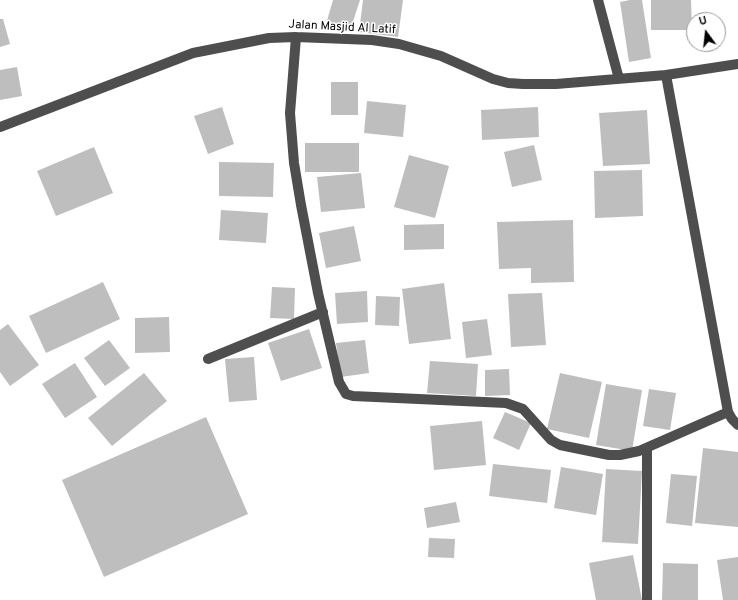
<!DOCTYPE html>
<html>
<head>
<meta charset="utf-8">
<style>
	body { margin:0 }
	#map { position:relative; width:738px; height:600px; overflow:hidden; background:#fff; font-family:Overpass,sans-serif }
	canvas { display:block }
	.north { position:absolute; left:686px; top:12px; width:40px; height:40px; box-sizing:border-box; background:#fff; border:1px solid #999; border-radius:50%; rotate:345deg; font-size:11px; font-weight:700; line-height:16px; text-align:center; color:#000 }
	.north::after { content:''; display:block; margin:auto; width:14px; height:18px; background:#000; clip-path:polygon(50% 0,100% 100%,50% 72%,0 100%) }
</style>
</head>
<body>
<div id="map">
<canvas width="738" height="600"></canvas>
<div class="north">U</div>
</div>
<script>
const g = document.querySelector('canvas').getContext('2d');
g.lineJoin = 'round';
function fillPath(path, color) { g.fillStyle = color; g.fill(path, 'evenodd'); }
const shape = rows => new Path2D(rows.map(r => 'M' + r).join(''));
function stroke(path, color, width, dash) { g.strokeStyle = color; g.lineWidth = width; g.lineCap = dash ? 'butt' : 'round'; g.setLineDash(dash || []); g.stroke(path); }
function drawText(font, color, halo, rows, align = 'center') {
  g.font = font + ' Overpass,sans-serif'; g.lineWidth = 3; g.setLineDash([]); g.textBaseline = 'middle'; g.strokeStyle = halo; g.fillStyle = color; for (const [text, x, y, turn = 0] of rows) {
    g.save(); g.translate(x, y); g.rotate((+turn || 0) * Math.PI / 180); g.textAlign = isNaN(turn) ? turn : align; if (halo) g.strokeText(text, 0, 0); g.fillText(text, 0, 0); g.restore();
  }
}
const building = shape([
	[333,0,360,0,350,31,326,24],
	[363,0,403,0,398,37,359,32],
	[630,0,642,0,651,58,629,62,620,2],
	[651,0,691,0,692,30,651,30],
	[0,19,3,19,10,44,0,47],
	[17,67,22,96,0,100,0,70],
	[331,82,358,82,358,115,331,115],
	[367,101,406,105,403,137,364,133],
	[222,107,234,144,208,154,194,116],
	[538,107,539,137,482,140,481,110],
	[647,110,650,164,603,166,599,113],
	[305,143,359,143,359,172,305,172],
	[534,145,542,180,512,187,504,152],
	[94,147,113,193,56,216,37,171],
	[409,155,449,166,435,218,394,207],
	[219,162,274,163,273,197,219,196],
	[642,170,643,216,595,218,594,171],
	[361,173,365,208,321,212,317,177],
	[221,210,268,213,266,243,219,240],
	[573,220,574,282,531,283,531,268,499,269,497,222],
	[444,224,444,249,404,250,404,225],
	[354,226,361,261,326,268,319,233],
	[103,282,120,319,46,353,29,316],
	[444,283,451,339,409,344,402,289],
	[272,287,295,288,294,319,270,318],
	[367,291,368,322,337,324,335,293],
	[542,293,546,345,511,347,508,294],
	[376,296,400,297,399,326,375,325],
	[169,317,170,352,135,353,135,318],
	[487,319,492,355,466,358,462,322],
	[8,324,39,365,10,386,0,372,0,330],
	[309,329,322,368,281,381,268,343],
	[109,340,130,368,105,386,84,358],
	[365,340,369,373,341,377,336,343],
	[254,357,257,400,229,402,225,359],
	[430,361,478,364,476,396,427,393],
	[75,363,97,397,65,418,42,384],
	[509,369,510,395,485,396,485,370],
	[144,373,167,401,112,446,88,418],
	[560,373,602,382,589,438,547,429],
	[606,384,642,390,632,451,596,445],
	[649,389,676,393,670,430,643,426],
	[505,412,531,423,519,450,493,438],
	[206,417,248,514,104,577,62,480],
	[482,421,486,465,434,470,430,426],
	[703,448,738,452,738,527,695,523],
	[493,464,551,470,547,503,489,496],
	[561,467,603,474,596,515,554,508],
	[606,469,642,471,638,544,602,542],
	[671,474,697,476,692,526,666,523],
	[456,502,460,522,427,528,424,508],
	[429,538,455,539,454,558,428,557],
	[633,555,642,600,596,600,589,563],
	[738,557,738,600,723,600,717,560],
	[663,563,698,564,698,600,662,600]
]);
const minor = shape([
	[598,0,619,79],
	[296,37,290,113,294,163,301,205,318,293,339,382,346,394,353,396,506,403,523,409,551,440,560,445,609,455,620,455,639,451,728,412],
	[666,75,728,412,732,419,738,425],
	[0,127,193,53,269,38,296,37,372,40,399,44,441,56,493,79,508,83,523,84,556,84,666,75,738,64],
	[208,359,323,312],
	[647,448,647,600]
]);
const streetNames = [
	["Jalan Masjid Al Latif",342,28,3]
];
fillPath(building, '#bebebe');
stroke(minor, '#4e4e4e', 10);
drawText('12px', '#000', '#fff', streetNames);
</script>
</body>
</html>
